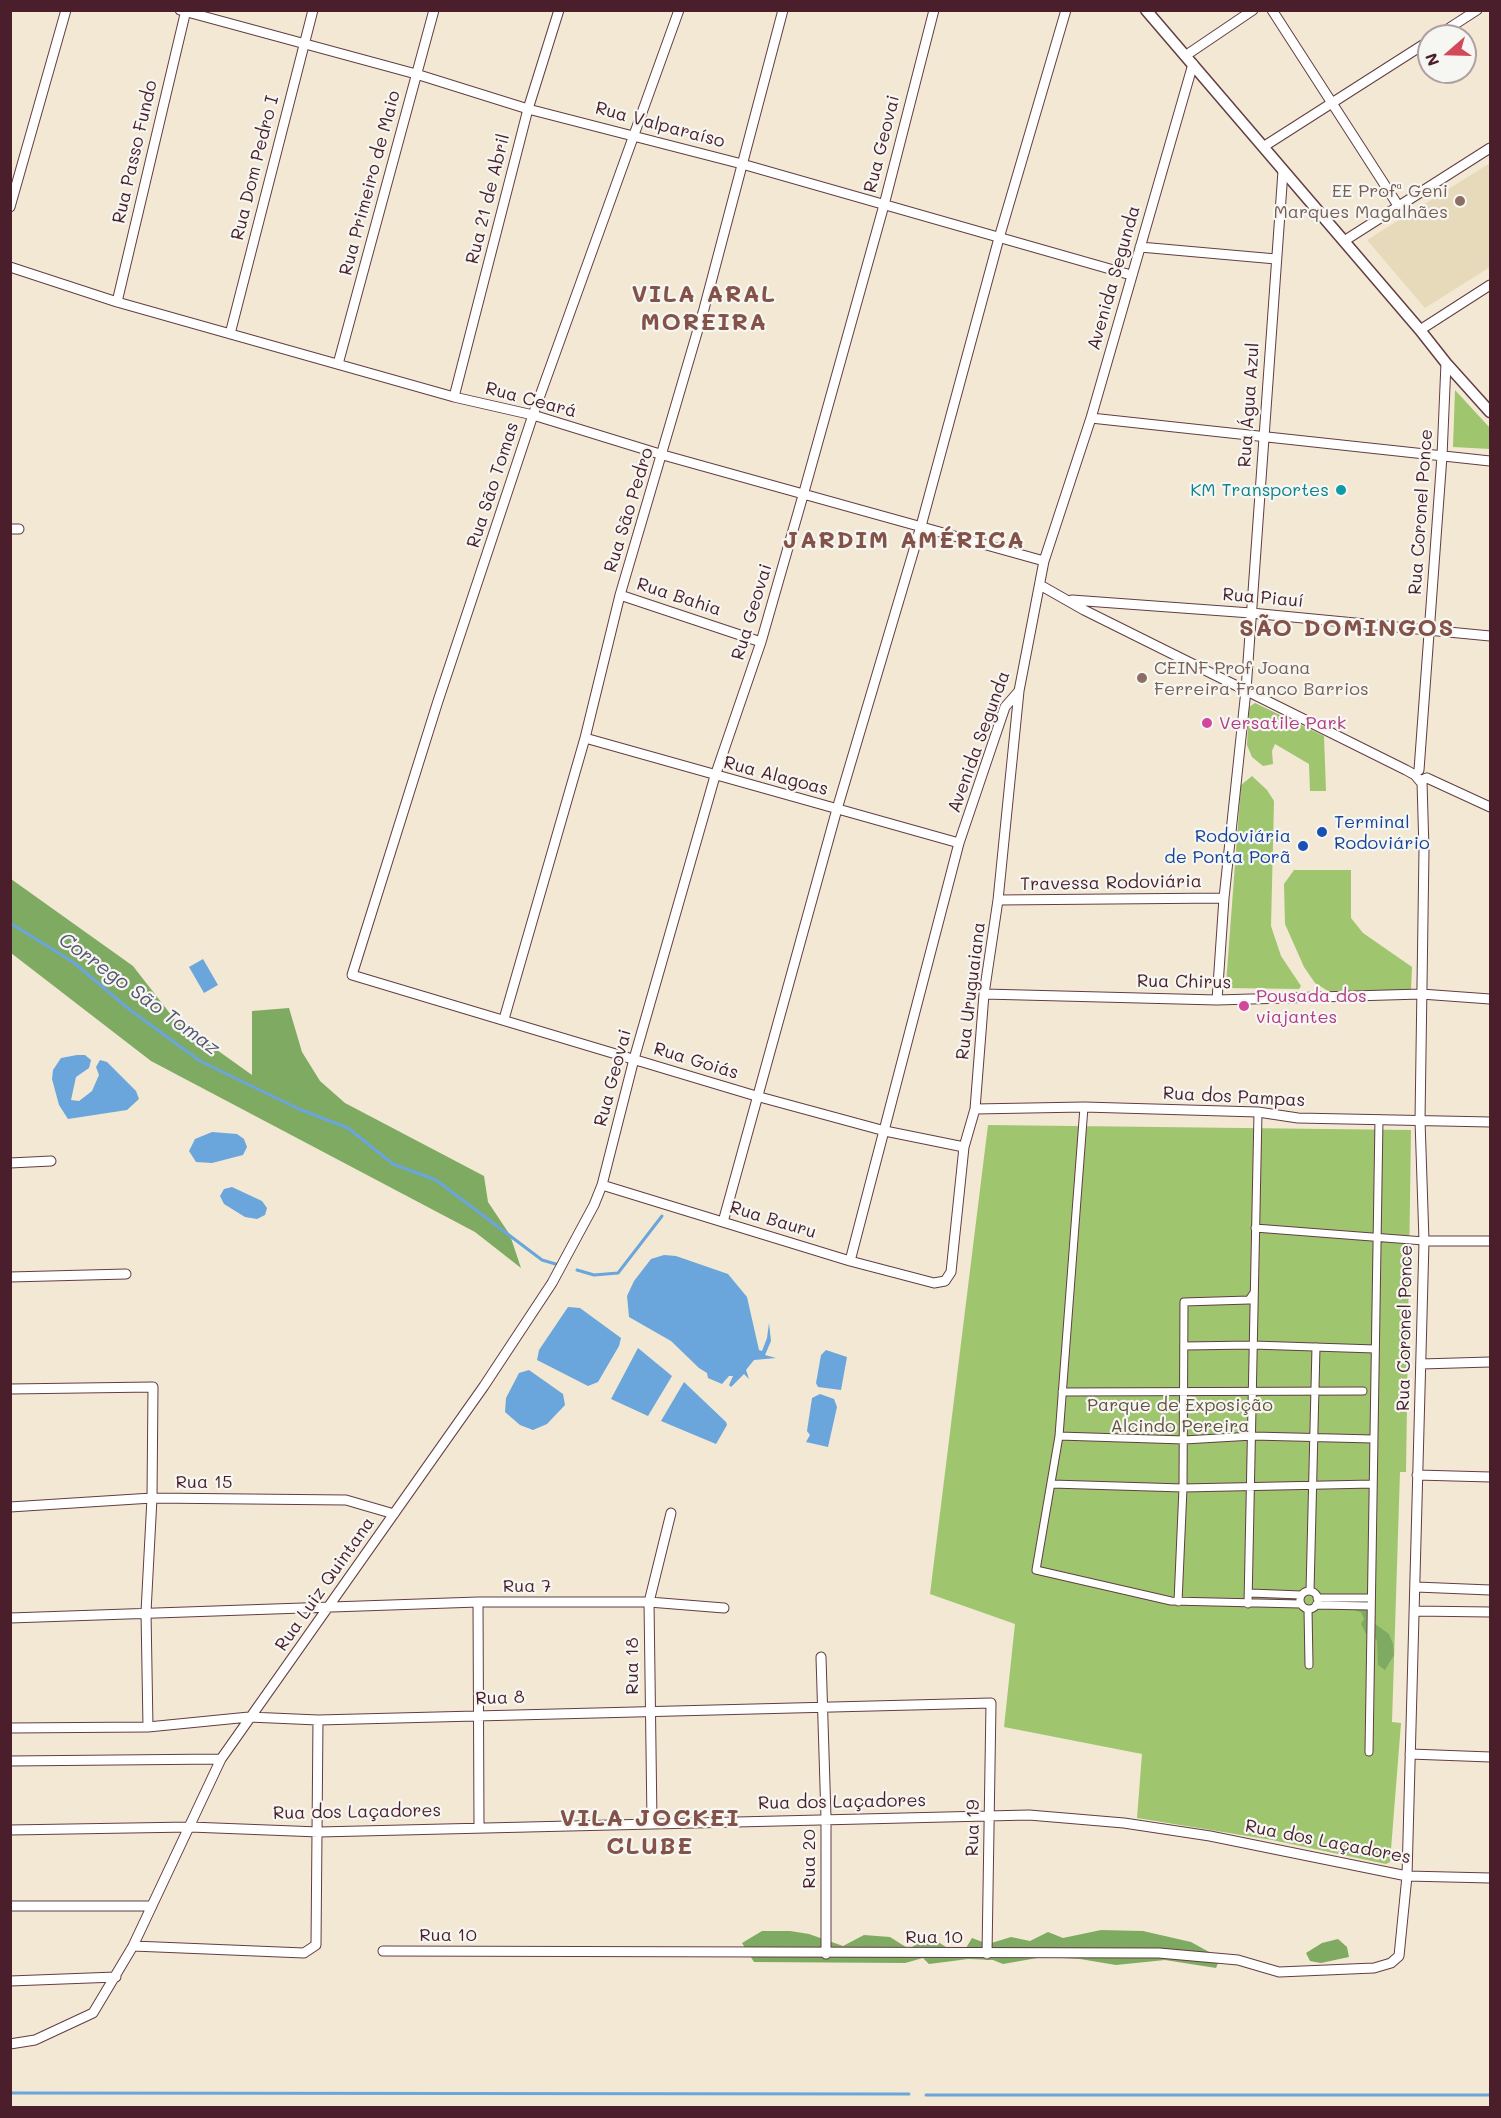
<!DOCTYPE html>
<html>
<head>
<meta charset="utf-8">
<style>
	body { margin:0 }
	#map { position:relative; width:1501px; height:2118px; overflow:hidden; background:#f2e8d4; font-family:Mali,sans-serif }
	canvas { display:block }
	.frame { position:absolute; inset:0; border:12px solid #4a1f2b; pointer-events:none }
	.north { position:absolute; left:1417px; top:24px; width:60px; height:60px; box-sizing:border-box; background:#f6f6f2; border:2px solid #b1a0a2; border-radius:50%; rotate:250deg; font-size:16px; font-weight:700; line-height:24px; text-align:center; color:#4a1f2b }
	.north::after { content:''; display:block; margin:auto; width:21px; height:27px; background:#d1495b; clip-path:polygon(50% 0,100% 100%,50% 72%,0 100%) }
</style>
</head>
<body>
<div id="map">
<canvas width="1501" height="2118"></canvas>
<div class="frame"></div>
<div class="north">N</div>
</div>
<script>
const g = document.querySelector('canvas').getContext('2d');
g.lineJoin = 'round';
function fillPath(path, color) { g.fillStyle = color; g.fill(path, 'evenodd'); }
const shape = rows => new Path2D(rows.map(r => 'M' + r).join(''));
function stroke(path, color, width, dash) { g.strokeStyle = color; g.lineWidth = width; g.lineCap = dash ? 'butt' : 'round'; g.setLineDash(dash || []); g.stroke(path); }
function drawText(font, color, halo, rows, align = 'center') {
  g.font = font + ' Mali,sans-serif'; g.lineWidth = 4.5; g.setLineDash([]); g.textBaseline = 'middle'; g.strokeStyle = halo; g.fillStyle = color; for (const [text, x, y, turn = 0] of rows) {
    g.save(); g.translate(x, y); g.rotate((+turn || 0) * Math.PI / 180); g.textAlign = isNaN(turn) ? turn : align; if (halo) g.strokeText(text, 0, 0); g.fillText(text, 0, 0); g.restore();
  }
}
const built = shape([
	[1490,163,1490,267,1425,308,1367,240]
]);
const green = shape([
	[1455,390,1490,428,1490,449,1453,447],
	[1255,703,1324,736,1326,791,1310,791,1309,764,1275,744,1272,751,1273,764,1263,766,1252,757,1247,745,1249,707],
	[1252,776,1267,790,1274,801,1271,926,1281,956,1301,986,1299,989,1227,988,1226,984,1241,785],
	[1294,870,1351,870,1351,918,1363,933,1412,967,1411,990,1328,991,1315,983,1304,967,1285,924,1284,884],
	[988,1125,1411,1130,1406,1472,1400,1472,1392,1722,1401,1723,1390,1862,1386,1864,1272,1840,1137,1818,1142,1754,1004,1727,1015,1624,930,1594]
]);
const forest = shape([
	[11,879,133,966,175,1020,252,1075,252,1011,289,1008,302,1052,320,1081,345,1103,484,1176,488,1202,510,1235,521,1268,475,1232,151,1061,11,953],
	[1347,1594,1372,1609,1376,1619,1371,1621,1389,1634,1393,1644,1394,1655,1385,1670,1378,1665,1377,1641,1371,1631,1366,1634,1361,1624,1364,1619,1361,1612,1333,1604,1334,1596],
	[1101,1930,1143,1931,1191,1942,1220,1958,1216,1968,1165,1960,1116,1965,1080,1959,1043,1957,1003,1964,993,1960,968,1959,929,1964,923,1958,905,1963,754,1962,742,1943,762,1931,790,1931,809,1934,843,1946,864,1935,890,1937,909,1949,929,1936,949,1949,966,1948,972,1938,988,1944,1011,1937,1030,1941,1048,1932,1063,1938],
	[1338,1939,1347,1947,1349,1957,1321,1963,1310,1961,1306,1953,1322,1943]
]);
const water = shape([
	[203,959,218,985,204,993,189,967],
	[77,1055,85,1055,91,1060,89,1068,76,1077,71,1100,79,1101,92,1091,99,1075,96,1067,100,1060,107,1062,136,1091,139,1099,127,1110,68,1119,59,1105,52,1079,53,1070,61,1058],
	[212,1132,237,1134,244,1139,247,1147,243,1155,212,1163,196,1162,189,1151,195,1139],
	[232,1187,262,1201,267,1208,265,1215,257,1219,245,1217,224,1204,220,1196,224,1189],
	[664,1255,676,1256,728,1274,747,1297,759,1350,762,1351,767,1338,769,1323,771,1341,765,1355,776,1358,754,1360,746,1370,749,1379,744,1374,731,1387,729,1385,733,1376,729,1376,722,1384,708,1378,707,1373,699,1368,671,1341,629,1317,627,1296,634,1281,651,1259],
	[568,1307,580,1308,621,1338,619,1346,598,1382,588,1386,537,1360,539,1350],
	[638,1348,672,1376,648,1416,611,1399],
	[826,1350,847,1357,841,1390,818,1387,816,1383,821,1355],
	[529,1370,563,1394,565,1405,547,1424,533,1430,520,1425,505,1412,506,1398,519,1373],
	[684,1382,726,1422,727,1425,716,1444,661,1421],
	[820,1394,834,1399,837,1407,828,1447,806,1442,810,1435,807,1431,812,1398]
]);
const stream = shape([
	[10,923,73,962,130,1010,200,1061,299,1109,348,1128,393,1164,436,1180,542,1260,559,1265],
	[577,1270,594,1275,618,1273,662,1216],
	[10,2093,909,2094],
	[926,2095,1490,2095]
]);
const pedestrian = shape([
	[1084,1107,1059,1436,1036,1570,1171,1601,1301,1604],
	[1255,1228,1424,1241],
	[1184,1346,1253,1345,1375,1349],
	[1062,1392,1363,1391],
	[1059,1436,1184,1440,1253,1436,1373,1439],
	[1052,1484,1183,1488,1373,1484],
	[1310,1591,1316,1347],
	'1300 1600a9 9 0 1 1 18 0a9 9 0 1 1-18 0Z',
	[1250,1593,1301,1595],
	[1317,1598,1371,1598],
	[1178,1602,1183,1488,1184,1302,1249,1300,1253,1294],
	[1248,1604,1258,1112],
	[1316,1605,1370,1606],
	[1308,1609,1309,1665],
	[1369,1752,1379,1119]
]);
const minor = shape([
	[180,10,416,74,528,109,742,164,1131,275],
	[679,10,533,415,438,701,352,975,756,1096,885,1131,964,1147],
	[1272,10,1399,207],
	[1437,36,1477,10],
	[1185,56,1253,10],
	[1263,147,1429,41],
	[10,207,66,10],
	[1344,241,1490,148],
	[1140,247,1276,259],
	[10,267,117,302,454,397,533,415,663,455,1044,561],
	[117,302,186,10],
	[1420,330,1490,285],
	[230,334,313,10],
	[338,364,434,10],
	[454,397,528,109,559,10],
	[1091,418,1490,461],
	[10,529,19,529],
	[1040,585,1084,610,1406,770,1415,775,1420,781,1427,778],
	[620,595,761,642],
	[1072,600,1251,613,1490,636],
	[585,738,959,843],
	[1419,770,1442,456,1446,363],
	[1427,778,1490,807],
	[998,900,1224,898],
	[984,994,1217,1000,1421,994,1490,999],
	[1217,1000,1224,898,1246,690,1283,171],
	[504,1019,585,738,620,595,704,309,783,10],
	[975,1109,1084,1107,1258,1112,1298,1118,1490,1122],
	[10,1163,51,1161],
	[602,1185,850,1261,934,1283,945,1281,951,1272,964,1147,975,1109,984,994,998,900,1019,691,1044,561,1091,418,1193,64],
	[723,1222,837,809,921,526,999,238,1066,10],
	[1424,1241,1490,1241],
	[850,1261,959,843,1005,707,1019,691],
	[10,1277,126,1274],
	[1421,1364,1490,1362],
	[10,1389,153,1387,152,1498,146,1612,148,1727],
	[1417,1475,1490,1477],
	[10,1507,152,1498,346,1500,394,1514],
	[1416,1587,1490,1590],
	[478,1602,479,1826],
	[1415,1611,1490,1612],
	[10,1618,478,1602,649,1602,724,1608],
	[821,1657,826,1818,826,1954],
	[10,1728,148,1727,249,1717,318,1720,991,1703,987,1954],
	[1410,1754,1490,1757],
	[10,1761,221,1759],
	[652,1822,649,1602,671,1513],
	[10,1830,190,1827,319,1832,1029,1815,1124,1823,1210,1836,1407,1876,1490,1878],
	[10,1906,152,1906],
	[133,1946,304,1953,316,1945,318,1720],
	[383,1951,1159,1953,1238,1960,1279,1972,1374,1968,1391,1963,1399,1956,1407,1876,1424,1241,1420,1120,1424,850,1422,782],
	[10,1981,116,1977],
	[10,2044,35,2040,93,2013,133,1946,221,1759,484,1386,552,1283,594,1205,602,1185,634,1059,715,776,761,642,804,492,884,205,934,10]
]);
const tertiary = shape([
	[1146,10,1420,330,1446,363,1490,412]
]);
const markers = [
	[1460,201,6,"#8d6e63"],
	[1341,490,6,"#0f9aa8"],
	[1142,678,6,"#8d6e63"],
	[1207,723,6,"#d1479c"],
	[1322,832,6,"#1a4fb4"],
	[1303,846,6,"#1a4fb4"],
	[1244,1006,6,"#d1479c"]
];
const streetNames = [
	["Rua Valparaíso",660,125,15],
	["Rua Geovai",882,144,-76],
	["Rua Passo Fundo",135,152,-77],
	["Rua Dom Pedro I",255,168,-76],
	["Rua Primeiro de Maio",370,183,-75],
	["Rua 21 de Abril",488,199,-76],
	["Avenida Segunda",1114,278,-74],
	["Rua Ceará",531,400,15],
	["Rua Água Azul",1249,405,-86],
	["Rua São Tomas",493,485,-72],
	["Rua São Pedro",629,510,-73],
	["Rua Coronel Ponce",1421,512,-86],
	["Rua Bahia",679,597,18],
	["Rua Piauí",1263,598,5],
	["Rua Geovai",752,612,-73],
	["Avenida Segunda",979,742,-70],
	["Rua Alagoas",776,776,15],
	["Travessa Rodoviária",1111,883,-1],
	["Rua Chirus",1184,982,1],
	["Rua Uruguaiana",971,991,-83],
	["Rua Goiás",696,1061,17],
	["Rua Geovai",613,1078,-75],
	["Rua dos Pampas",1234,1097,3],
	["Rua Bauru",773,1220,17],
	["Rua Coronel Ponce",1405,1328,-89],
	["Rua 15",204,1482],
	["Rua Luiz Quintana",325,1584,-55],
	["Rua 7",527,1586],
	["Rua 18",632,1666,-90],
	["Rua 8",500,1698,-2],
	["Rua dos Laçadores",842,1802,-1],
	["Rua dos Laçadores",357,1812,-1],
	["Rua 19",973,1828,-89],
	["Rua dos Laçadores",1328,1842,11],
	["Rua 20",809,1859,-90],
	["Rua 10",448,1935],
	["Rua 10",934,1937]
];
const educationNames = [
	["EE Profª Geni",1448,191],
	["Marques Magalhães",1448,212],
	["CEINF Prof Joana",1154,668,"left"],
	["Ferreira Franco Barrios",1154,689,"left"]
];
const cultureNames = [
	["KM Transportes",1329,490]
];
const hotelNames = [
	["Versatile Park",1219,723],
	["Pousada dos",1256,996],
	["viajantes",1256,1017]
];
const transitNames = [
	["Terminal",1334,822],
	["Rodoviário",1334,843],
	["Rodoviária",1291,836,"right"],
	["de Ponta Porã",1291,857,"right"]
];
const parkNames = [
	["Parque de Exposição",1180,1405],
	["Alcindo Pereira",1180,1426]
];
const waterNames = [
	["Corrego São Tomaz",139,994,36]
];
const districtNames = [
	["VILA ARAL",704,295],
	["MOREIRA",704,323],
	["JARDIM AMÉRICA",904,541],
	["SÃO DOMINGOS",1347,629],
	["VILA JOCKEI",650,1819],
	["CLUBE",650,1847]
];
fillPath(built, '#e7daba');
fillPath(green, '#9fc56f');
fillPath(forest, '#7faa62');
fillPath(water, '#6aa6db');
stroke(stream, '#6aa6db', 3);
stroke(pedestrian, '#633d44', 9);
stroke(minor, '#633d44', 11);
stroke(tertiary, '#633d44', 13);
stroke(pedestrian, '#fff', 7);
stroke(minor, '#fff', 9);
stroke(tertiary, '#fff', 10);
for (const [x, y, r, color] of markers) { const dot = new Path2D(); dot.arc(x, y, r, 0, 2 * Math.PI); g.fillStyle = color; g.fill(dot); stroke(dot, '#f6f6f2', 2); }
drawText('18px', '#4a1f2b', '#f6f6f2', streetNames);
drawText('18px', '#785e54', '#f6f6f2', educationNames, 'right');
drawText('18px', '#0d838f', '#f6f6f2', cultureNames, 'right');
drawText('18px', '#b23c85', '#f6f6f2', hotelNames, 'left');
drawText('18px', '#164399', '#f6f6f2', transitNames, 'left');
drawText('18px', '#64513f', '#f6f6f2', parkNames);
drawText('italic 20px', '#575571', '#f6f6f2', waterNames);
g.letterSpacing = '1.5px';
drawText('bold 24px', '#845248', '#f6f6f2', districtNames);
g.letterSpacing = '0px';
</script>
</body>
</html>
